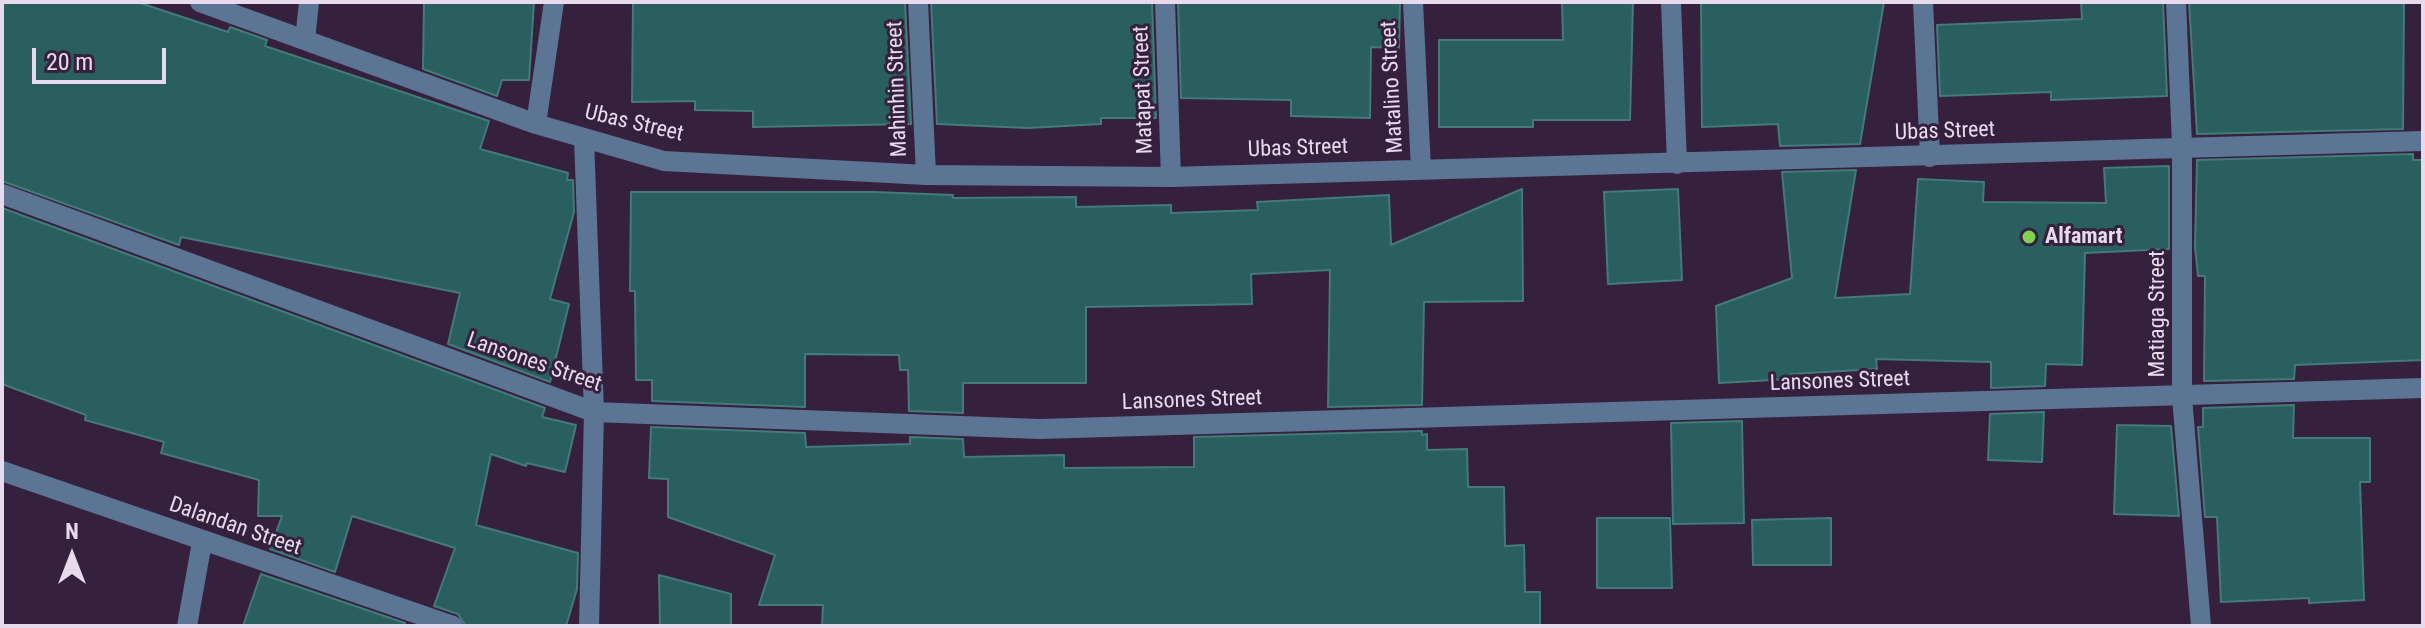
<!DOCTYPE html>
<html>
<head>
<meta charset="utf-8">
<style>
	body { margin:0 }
	#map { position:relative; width:2425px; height:628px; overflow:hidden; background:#35213d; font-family:"Roboto Condensed",sans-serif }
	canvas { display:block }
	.frame { position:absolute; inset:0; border:4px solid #e6daec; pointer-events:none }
	.north { position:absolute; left:32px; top:516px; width:80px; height:80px; -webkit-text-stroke:6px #35213d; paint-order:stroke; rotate:0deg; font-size:22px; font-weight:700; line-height:32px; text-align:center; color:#e6daec }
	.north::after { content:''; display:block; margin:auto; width:28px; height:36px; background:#e6daec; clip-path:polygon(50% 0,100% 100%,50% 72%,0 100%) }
	.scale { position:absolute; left:32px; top:48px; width:134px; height:36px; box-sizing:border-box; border:4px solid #e6daec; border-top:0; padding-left:10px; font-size:24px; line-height:28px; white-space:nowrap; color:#e6daec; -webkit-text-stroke:6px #35213d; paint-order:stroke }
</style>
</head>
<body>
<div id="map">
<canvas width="2425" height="628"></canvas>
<div class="frame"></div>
<div class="north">N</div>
<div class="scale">20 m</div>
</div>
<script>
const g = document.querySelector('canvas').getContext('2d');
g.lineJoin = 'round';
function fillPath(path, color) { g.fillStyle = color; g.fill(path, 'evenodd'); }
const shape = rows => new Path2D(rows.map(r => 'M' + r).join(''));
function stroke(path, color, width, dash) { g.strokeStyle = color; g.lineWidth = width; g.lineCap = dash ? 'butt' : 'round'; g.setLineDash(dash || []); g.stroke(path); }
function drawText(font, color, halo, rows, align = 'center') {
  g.font = font + ' "Roboto Condensed",sans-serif'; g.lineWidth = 6; g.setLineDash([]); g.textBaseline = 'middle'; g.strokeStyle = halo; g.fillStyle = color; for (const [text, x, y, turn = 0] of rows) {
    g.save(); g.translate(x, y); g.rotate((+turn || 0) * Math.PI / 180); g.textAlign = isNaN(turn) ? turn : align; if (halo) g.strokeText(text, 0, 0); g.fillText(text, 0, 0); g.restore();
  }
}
const building = shape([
	[2,2,137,2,228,32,230,27,267,40,265,46,489,121,480,149,568,173,567,180,573,180,574,212,550,299,569,304,550,382,448,344,460,293,181,237,179,245,2,181,2,2],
	[424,2,534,2,529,80,502,80,497,96,423,69,424,2],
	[633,2,905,2,911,124,753,127,753,111,695,110,695,101,632,102,633,2],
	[931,2,1152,2,1156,118,1101,118,1101,124,1028,128,937,124,931,2],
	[1178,2,1400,2,1399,48,1371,47,1370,118,1291,116,1291,100,1181,98,1178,2],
	[1562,2,1633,2,1630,120,1533,120,1533,127,1439,127,1439,40,1563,40,1562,2],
	[1701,2,1884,2,1860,144,1780,146,1778,124,1702,127,1701,2],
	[2081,2,2163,2,2167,96,2051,100,2051,92,1940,96,1937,25,2082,19,2081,2],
	[2189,2,2404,2,2403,129,2197,134,2189,2],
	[2413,154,2413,160,2423,160,2423,360,2295,365,2294,379,2204,381,2205,276,2198,276,2195,247,2197,160,2413,154],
	[2169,166,2169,249,2085,253,2082,365,2046,364,2045,386,1991,388,1991,362,1876,359,1877,369,1791,374,1791,379,1719,383,1716,306,1792,278,1782,172,1856,170,1835,298,1910,294,1918,179,1984,182,1983,202,2106,203,2104,168,2169,166],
	[1522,189,1523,301,1424,302,1422,405,1328,407,1330,270,1251,274,1252,304,1086,307,1086,383,963,383,963,413,909,411,908,370,900,370,899,355,805,354,805,407,652,401,652,380,636,380,635,291,630,291,631,192,874,192,953,195,953,198,1076,197,1076,207,1171,205,1171,213,1258,210,1257,202,1389,195,1391,245,1522,189],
	[1678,189,1682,280,1608,284,1604,192,1678,189],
	[2,208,545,408,542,417,576,425,565,472,527,463,526,466,491,454,476,525,578,553,577,589,566,626,466,626,458,614,434,606,455,548,352,516,335,572,270,549,282,516,258,516,259,480,161,453,164,442,85,420,86,415,2,384,2,208],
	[2294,405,2293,438,2370,438,2370,482,2360,482,2364,600,2309,603,2309,598,2221,602,2217,517,2205,517,2198,427,2203,427,2203,408,2294,405],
	[2044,412,2042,462,1988,460,1990,414,2044,412],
	[1742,421,1744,523,1673,524,1671,423,1742,421],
	[2117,425,2171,426,2179,516,2114,514,2117,425],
	[651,427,805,433,806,447,910,444,910,437,963,439,964,457,1064,455,1064,468,1194,467,1194,437,1422,431,1422,435,1427,434,1427,450,1467,449,1468,487,1504,487,1505,546,1524,545,1525,592,1540,592,1540,626,822,626,823,605,759,605,775,555,668,517,668,479,649,478,651,427],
	[1597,518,1670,518,1672,588,1597,588,1597,518],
	[1831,518,1831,565,1753,565,1752,520,1831,518],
	[261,574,405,623,404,626,243,626,261,574],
	[659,575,731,594,731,626,660,626,659,575]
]);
const minor = shape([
	[200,2,536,124,664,161,926,175,1171,177,2423,141],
	[918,2,926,175],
	[1165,2,1171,177],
	[1413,2,1421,170],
	[1671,2,1677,164],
	[1923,2,1930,157],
	[2176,2,2182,145,2182,397,2201,626],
	[305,40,309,2],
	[536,124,554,2],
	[584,138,594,412,589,626],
	[2,194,594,412,1039,429,2423,388],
	[2,471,453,626],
	[187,626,202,542]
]);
const markers = [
	[2029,237,8,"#80d051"]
];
const streetNames = [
	["Matalino Street",1393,87,-93],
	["Mahinhin Street",898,89,-92],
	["Matapat Street",1144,90,-92],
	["Ubas Street",634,124,13],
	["Ubas Street",1945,132,-2],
	["Ubas Street",1298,149,-2],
	["Matiaga Street",2158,314,-90],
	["Lansones Street",534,363,19],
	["Lansones Street",1840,382,-2],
	["Lansones Street",1192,401,-2],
	["Dalandan Street",235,527,19]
];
const poiNames = [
	["Alfamart",2045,237]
];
fillPath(building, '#295f5f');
stroke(building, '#457a7a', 2);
stroke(minor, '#5d7595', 20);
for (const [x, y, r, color] of markers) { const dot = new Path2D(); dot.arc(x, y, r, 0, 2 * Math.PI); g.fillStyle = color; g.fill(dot); stroke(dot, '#35213d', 3); }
drawText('22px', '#e6daec', '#35213d', streetNames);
drawText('bold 22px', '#e6daec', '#35213d', poiNames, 'left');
</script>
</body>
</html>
